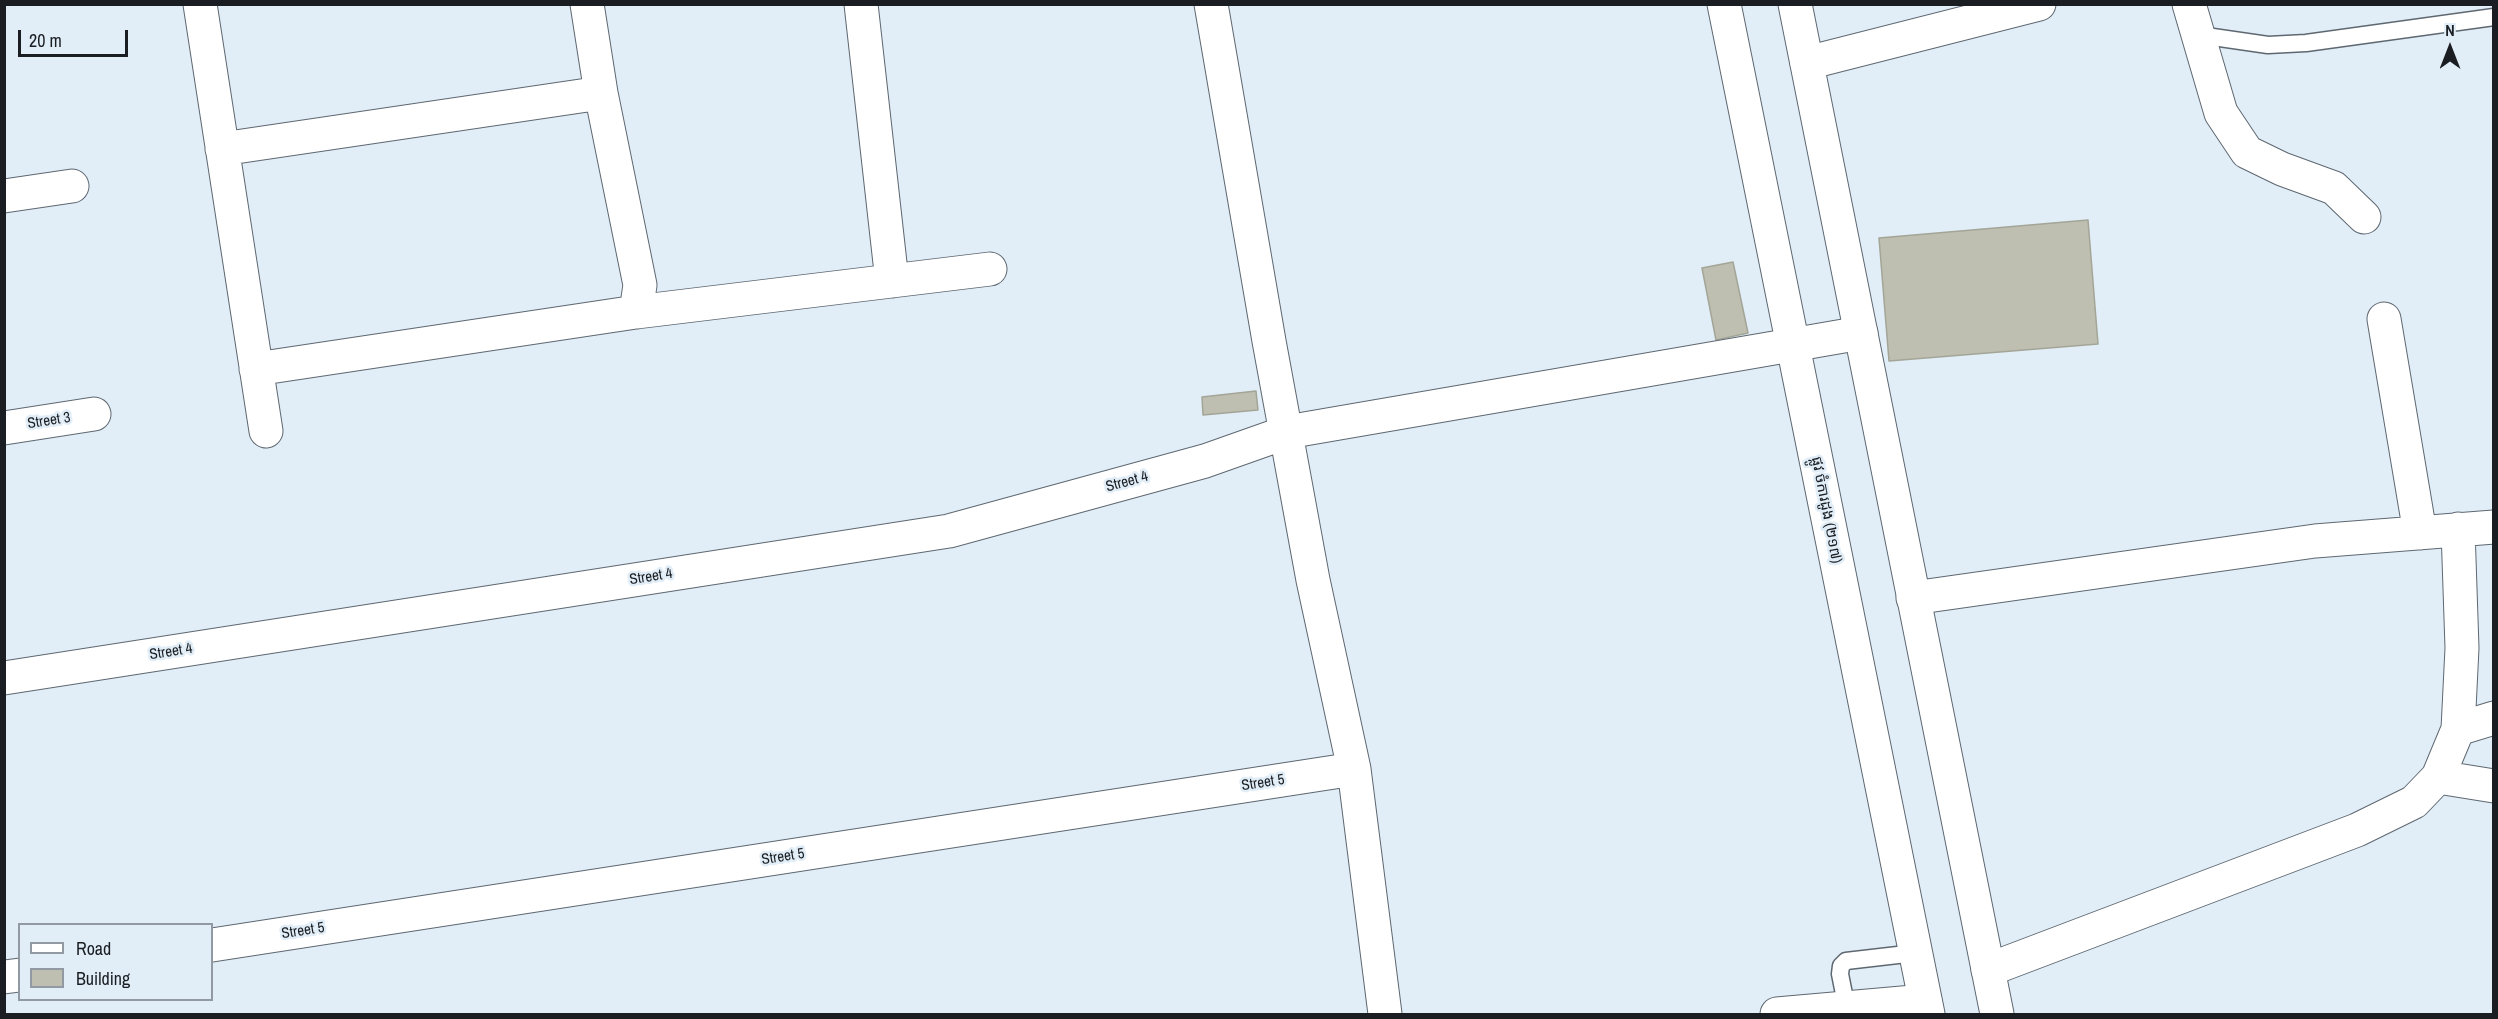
<!DOCTYPE html>
<html>
<head>
<meta charset="utf-8">
<style>
	body { margin:0 }
	#map { position:relative; width:2498px; height:1019px; overflow:hidden; background:#e1edf7; font-family:"Archivo Narrow",sans-serif }
	canvas { display:block }
	.frame { position:absolute; inset:0; border:6px solid #1a1e22; pointer-events:none }
	.legend { position:absolute; left:18px; top:923px; width:195px; height:78px; box-sizing:border-box; background:#e1edf7; border:2px solid #919aa2; margin:0; padding:8px 10px; list-style:none; font-size:18px; color:#1a1e22 }
	.legend li { display:flex; align-items:center; gap:12px; height:30px }
	.legend b { width:30px; border:2px solid #919aa2 }
	.north { position:absolute; left:2420px; top:18px; width:60px; height:60px; -webkit-text-stroke:4px #e1edf7; paint-order:stroke; rotate:0deg; font-size:16px; font-weight:700; line-height:24px; text-align:center; color:#1a1e22 }
	.north::after { content:''; display:block; margin:auto; width:21px; height:27px; background:#1a1e22; clip-path:polygon(50% 0,100% 100%,50% 72%,0 100%) }
	.scale { position:absolute; left:18px; top:30px; width:110px; height:27px; box-sizing:border-box; border:3px solid #1a1e22; border-top:0; padding-left:8px; font-size:18px; line-height:21px; white-space:nowrap; color:#1a1e22; -webkit-text-stroke:4px #e1edf7; paint-order:stroke }
</style>
</head>
<body>
<div id="map">
<canvas width="2498" height="1019"></canvas>
<div class="frame"></div>
<ul class="legend">
<li><b style="height:8px;background:#fff"></b>Road</li>
<li><b style="height:16px;background:#bebfb1"></b>Building</li>
</ul>
<div class="north">N</div>
<div class="scale">20 m</div>
</div>
<script>
const g = document.querySelector('canvas').getContext('2d');
g.lineJoin = 'round';
function fillPath(path, color) { g.fillStyle = color; g.fill(path, 'evenodd'); }
const shape = rows => new Path2D(rows.map(r => 'M' + r).join(''));
function stroke(path, color, width, dash) { g.strokeStyle = color; g.lineWidth = width; g.lineCap = dash ? 'butt' : 'round'; g.setLineDash(dash || []); g.stroke(path); }
function drawText(font, color, halo, rows, align = 'center') {
  g.font = font + ' "Archivo Narrow","Noto Sans Khmer",sans-serif'; g.lineWidth = 5; g.setLineDash([]); g.textBaseline = 'middle'; g.strokeStyle = halo; g.fillStyle = color; for (const [text, x, y, turn = 0] of rows) {
    g.save(); g.translate(x, y); g.rotate((+turn || 0) * Math.PI / 180); g.textAlign = isNaN(turn) ? turn : align; if (halo) g.strokeText(text, 0, 0); g.fillText(text, 0, 0); g.restore();
  }
}
const building = shape([
	[2088,220,2098,344,1889,361,1879,238,2088,220],
	[1733,262,1748,333,1716,340,1702,268,1733,262],
	[1256,391,1258,410,1203,415,1202,397,1256,391]
]);
const service = shape([
	[2199,35,2268,45,2306,43,2494,17],
	[1847,1009,1840,974,1841,966,1846,961,1915,953]
]);
const minor = shape([
	[200,4,266,431],
	[587,4,601,93,640,285,636,312],
	[861,4,892,281],
	[1211,4,1269,341,1313,580,1354,769,1385,1014],
	[2189,4,2221,113,2247,152,2282,169,2334,188,2364,217],
	[1807,63,2039,4],
	[222,149,601,93],
	[4,196,72,186],
	[2384,319,2420,533],
	[256,369,636,312,990,269],
	[4,428,94,414],
	[1913,598,2315,541,2494,527],
	[4,678,949,531,1205,461,1287,432,1861,333],
	[2458,729,2494,718],
	[2438,777,2494,786],
	[212,945,1354,769],
	[1988,970,2357,830,2414,802,2438,777,2458,729,2462,648,2458,529],
	[4,977,20,975],
	[1777,1014,1925,1001]
]);
const primary = shape([
	[1724,4,1928,1014],
	[1795,4,1997,1014]
]);
const streetNames = [
	["Street 3",49,421,-9],
	["Street 4",1127,482,-15],
	["ផ្លូវ ចំការដូង (២១៧)",1826,510,79],
	["Street 4",651,577,-9],
	["Street 4",171,652,-9],
	["Street 5",1263,783,-9],
	["Street 5",783,857,-9],
	["Street 5",303,931,-9]
];
fillPath(building, '#bebfb1');
stroke(building, '#a3a597', 1.5);
stroke(service, '#5e6871', 19);
stroke(minor, '#5e6871', 35);
stroke(primary, '#5e6871', 35);
stroke(service, '#fff', 16);
stroke(minor, '#fff', 33);
stroke(primary, '#fff', 33);
drawText('15px', '#1a1e22', '#e1edf7', streetNames);
</script>
</body>
</html>
